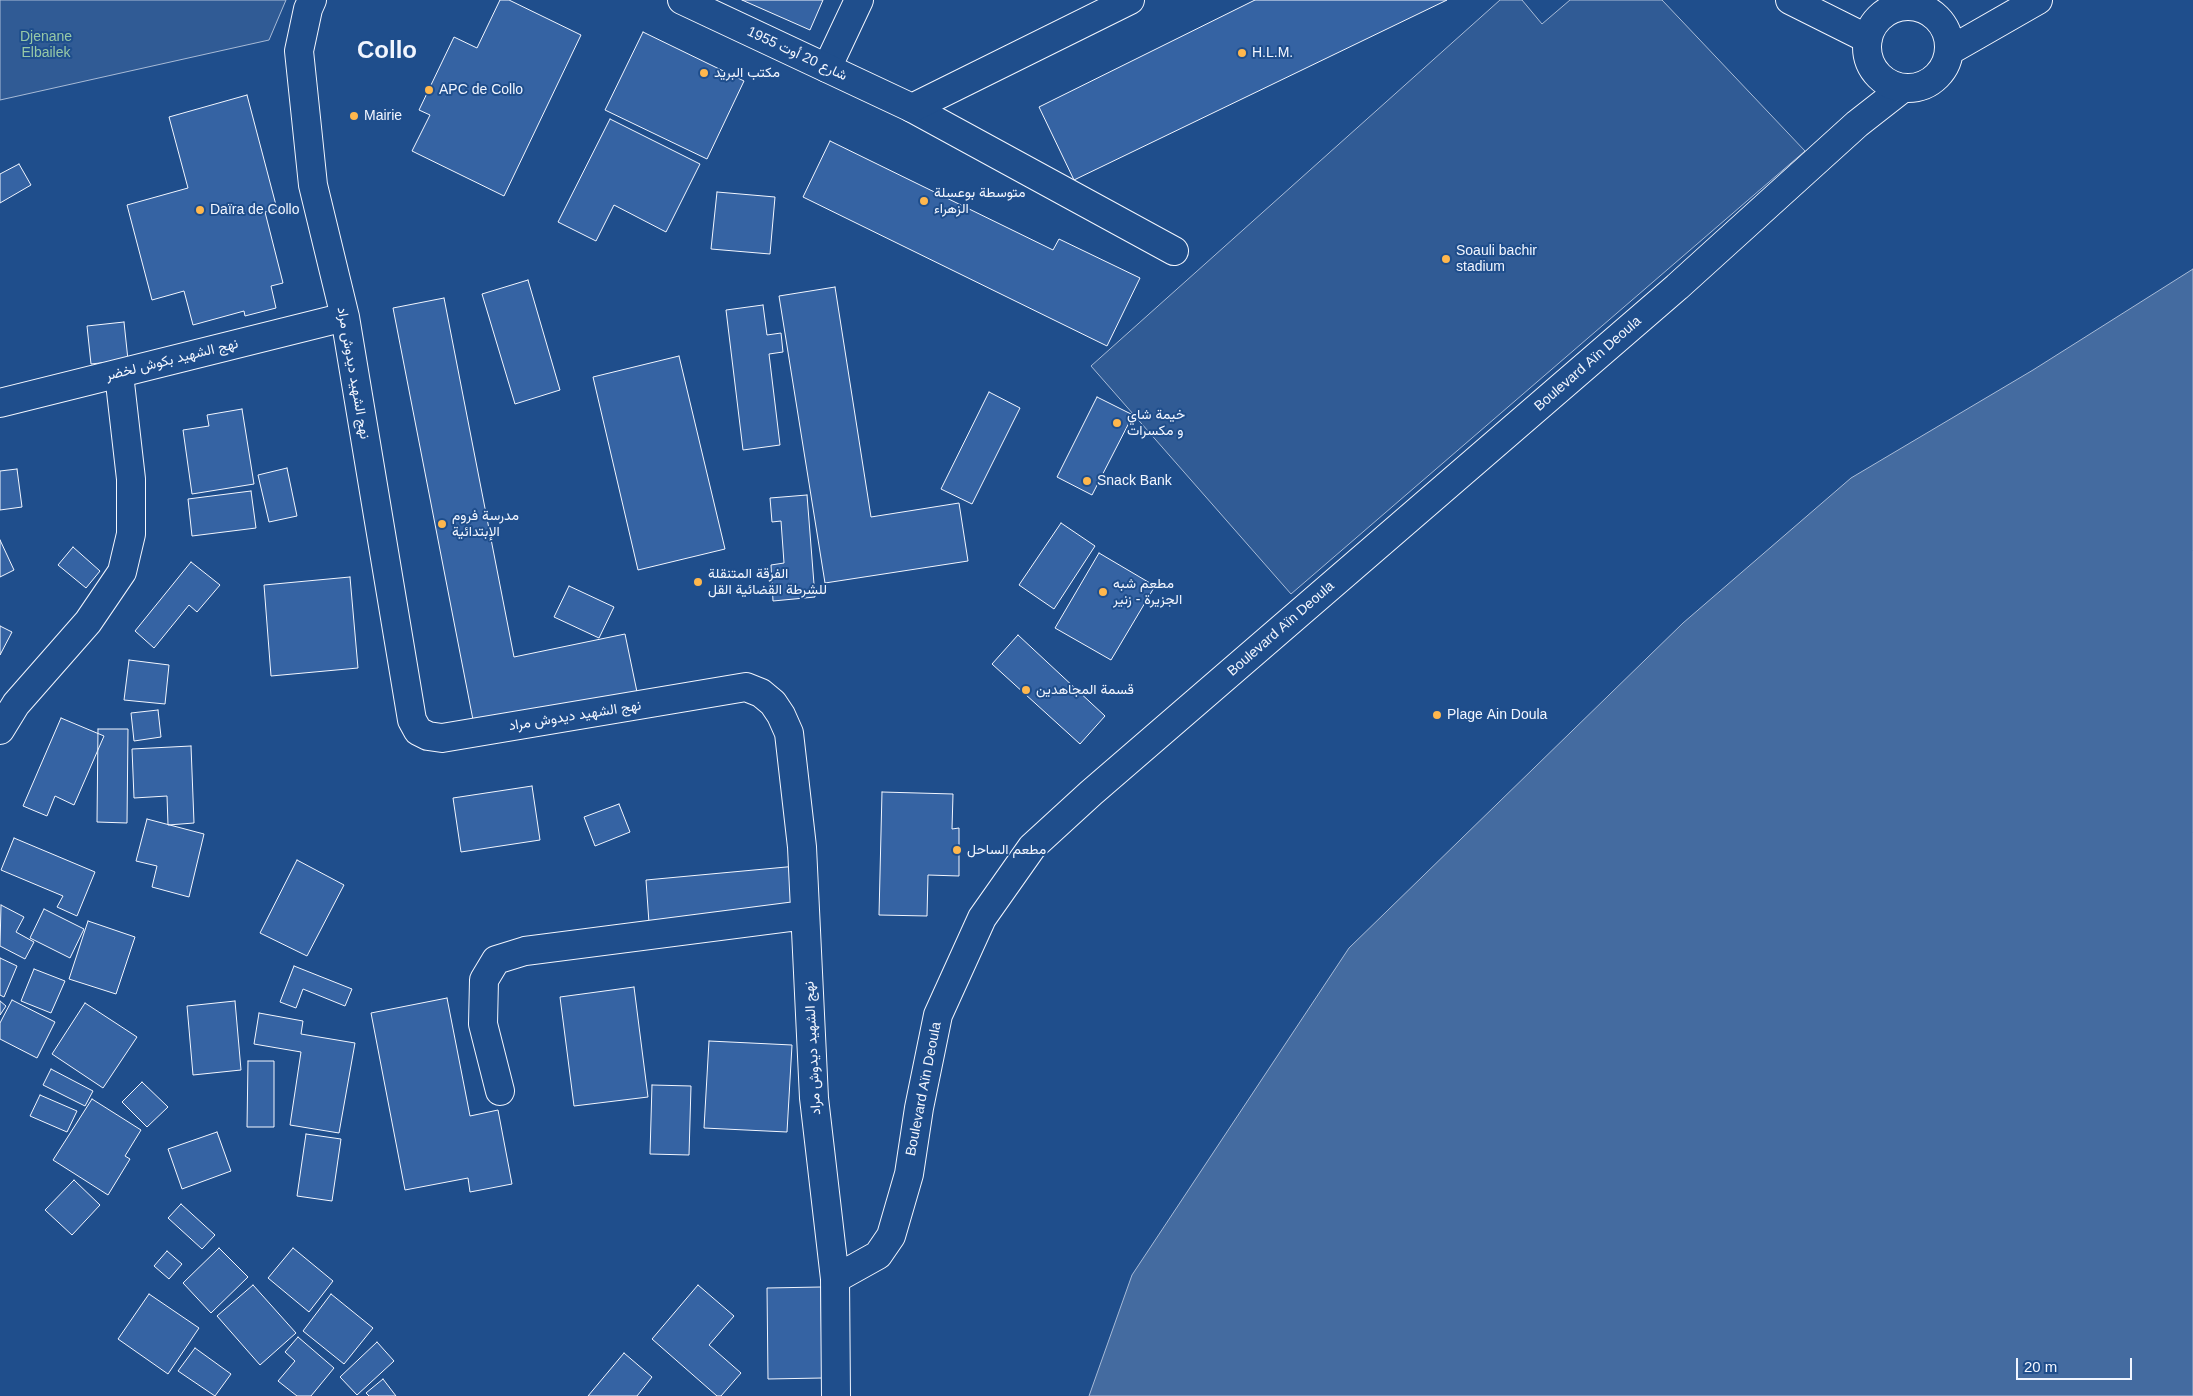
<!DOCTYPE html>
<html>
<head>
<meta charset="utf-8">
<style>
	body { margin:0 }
	#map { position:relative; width:2193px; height:1396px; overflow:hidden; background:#1f4e8c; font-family:Arial,sans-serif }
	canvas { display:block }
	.scale { position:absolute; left:2016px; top:1358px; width:116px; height:22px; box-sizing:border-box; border:2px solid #f2f6ff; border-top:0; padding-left:6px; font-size:15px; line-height:18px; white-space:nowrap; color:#f2f6ff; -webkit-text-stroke:4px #1f4e8c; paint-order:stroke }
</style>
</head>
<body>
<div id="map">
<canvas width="2193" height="1396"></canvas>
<div class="scale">20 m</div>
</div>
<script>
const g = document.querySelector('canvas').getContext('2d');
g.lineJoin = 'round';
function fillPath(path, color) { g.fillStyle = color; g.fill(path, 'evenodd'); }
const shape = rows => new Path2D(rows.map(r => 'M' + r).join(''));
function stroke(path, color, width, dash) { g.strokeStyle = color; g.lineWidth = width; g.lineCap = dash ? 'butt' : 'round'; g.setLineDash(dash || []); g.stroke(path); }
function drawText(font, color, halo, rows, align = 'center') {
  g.font = font + ' Arial,Vazirmatn,sans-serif'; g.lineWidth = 4; g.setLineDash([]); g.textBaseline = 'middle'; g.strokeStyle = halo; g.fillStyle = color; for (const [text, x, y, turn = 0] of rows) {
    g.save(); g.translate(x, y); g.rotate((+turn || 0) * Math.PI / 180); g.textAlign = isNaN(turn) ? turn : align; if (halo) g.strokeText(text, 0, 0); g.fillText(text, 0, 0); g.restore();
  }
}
const built = shape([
	[0,0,286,0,269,40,0,100,0,0],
	[1500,0,1522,0,1542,24,1570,0,1662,0,1805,151,1291,594,1091,366,1500,0]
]);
const water = shape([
	[2193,269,2193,1396,1089,1396,1132,1275,1349,948,1683,623,1851,478,2033,370,2193,269]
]);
const building = shape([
	[500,0,509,0,581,35,504,196,412,151,430,115,419,110,454,37,477,48,500,0],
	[742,0,823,0,810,30,742,0],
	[1255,0,1447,0,1074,180,1039,107,1255,0],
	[643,32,744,81,707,159,605,110,643,32],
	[247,95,277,209,265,212,283,283,271,286,276,308,245,316,244,311,193,325,184,291,152,300,127,205,188,188,169,117,247,95],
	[610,119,700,164,666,232,614,205,596,241,558,222,610,119],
	[830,141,1053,250,1059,239,1140,278,1107,346,803,197,830,141],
	[19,164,31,185,0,203,0,174,19,164],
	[717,192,775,197,770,254,711,249,717,192],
	[528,280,560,390,515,404,482,294,528,280],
	[835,287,871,517,959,503,968,561,825,583,779,296,835,287],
	[444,298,514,657,625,634,637,692,474,725,393,308,444,298],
	[763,305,767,335,781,333,783,352,769,354,780,445,743,450,726,310,763,305],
	[124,322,128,360,91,364,87,326,124,322],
	[679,356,725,549,638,570,593,377,679,356],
	[989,392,1020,408,972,504,941,489,989,392],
	[1097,397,1133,415,1092,495,1057,477,1097,397],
	[242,409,254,484,192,494,183,430,209,426,207,415,242,409],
	[287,468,297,516,269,522,258,475,287,468],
	[17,469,22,507,0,510,0,471,17,469],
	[251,491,256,528,192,536,188,499,251,491],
	[807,495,815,597,773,601,771,565,784,563,781,521,772,522,770,498,807,495],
	[1061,523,1095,546,1054,609,1019,585,1061,523],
	[0,540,14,570,0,577,0,540],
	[73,547,100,571,86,588,58,565,73,547],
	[1099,553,1155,586,1111,660,1055,628,1099,553],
	[191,562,220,585,197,612,189,605,154,648,135,631,191,562],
	[350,577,358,668,271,676,264,585,350,577],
	[569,586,614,607,599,638,554,617,569,586],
	[0,626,12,632,0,655,0,626],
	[1018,635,1105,716,1080,744,992,664,1018,635],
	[129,660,169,665,165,704,124,700,129,660],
	[158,710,161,737,134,741,131,713,158,710],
	[61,718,104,736,74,805,55,796,47,816,23,806,61,718],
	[98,729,128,729,127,823,97,822,98,729],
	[191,746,194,823,168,825,167,796,134,798,132,749,191,746],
	[532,786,540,840,461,852,453,798,532,786],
	[882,792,953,794,952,829,959,828,959,876,928,875,927,916,879,915,882,792],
	[619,804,630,832,595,846,584,817,619,804],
	[147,819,204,834,189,897,152,887,157,866,136,861,147,819],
	[14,838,95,872,77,916,57,907,63,896,1,870,14,838],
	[297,860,344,885,307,956,260,933,297,860],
	[808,865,812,908,649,923,646,880,808,865],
	[1,905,24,917,16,932,34,942,25,959,0,946,1,905],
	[44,909,84,929,70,958,30,938,44,909],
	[88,921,135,937,116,994,69,979,88,921],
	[0,958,17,966,4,997,0,995,0,958],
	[294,966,352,989,345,1006,303,989,296,1008,280,1002,294,966],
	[34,969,65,981,51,1013,21,1001,34,969],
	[634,987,648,1097,574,1106,560,997,634,987],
	[447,998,470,1116,498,1110,512,1184,470,1192,468,1178,405,1190,371,1013,447,998],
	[12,1000,55,1022,37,1058,0,1039,0,1023,12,1000],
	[0,1001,6,1006,0,1015,0,1001],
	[235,1001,241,1070,193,1075,187,1006,235,1001],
	[85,1003,137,1037,103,1088,52,1054,85,1003],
	[259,1013,303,1021,301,1034,355,1043,339,1133,290,1125,301,1052,254,1044,259,1013],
	[709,1041,792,1045,787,1132,704,1128,709,1041],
	[248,1061,274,1061,274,1127,247,1127,248,1061],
	[51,1069,93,1091,85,1106,43,1085,51,1069],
	[142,1082,168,1107,147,1127,122,1102,142,1082],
	[652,1085,691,1086,689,1155,650,1154,652,1085],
	[40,1095,77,1111,67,1132,30,1116,40,1095],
	[92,1099,141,1130,125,1156,130,1159,108,1195,53,1160,92,1099],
	[217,1132,231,1171,182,1189,168,1149,217,1132],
	[306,1134,341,1139,332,1201,297,1196,306,1134],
	[74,1180,100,1205,72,1235,45,1210,74,1180],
	[181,1204,215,1235,202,1249,168,1218,181,1204],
	[219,1248,248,1277,211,1313,183,1283,219,1248],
	[293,1248,333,1281,309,1312,268,1278,293,1248],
	[167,1251,182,1264,169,1279,154,1266,167,1251],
	[253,1285,296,1333,260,1365,217,1316,253,1285],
	[698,1285,734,1316,709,1345,741,1373,721,1396,717,1396,652,1339,698,1285],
	[821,1287,822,1378,768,1379,767,1288,821,1287],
	[149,1294,199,1328,168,1374,118,1339,149,1294],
	[331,1294,373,1328,344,1364,303,1331,331,1294],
	[298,1337,334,1368,311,1396,297,1396,278,1381,295,1361,285,1352,298,1337],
	[377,1342,394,1361,357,1395,340,1377,377,1342],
	[195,1348,231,1374,215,1396,178,1371,195,1348],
	[624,1353,652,1377,637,1396,588,1396,624,1353],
	[383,1379,396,1396,369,1396,366,1393,383,1379]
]);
const minor = shape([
	[312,0,308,9,299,51,313,185,345,317,412,720,418,731,428,736,442,738,746,687,761,693,773,703,781,715,789,733,802,847,814,1098,835,1279,836,1396],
	[827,68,859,0],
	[912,108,1174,251],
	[0,403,345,317],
	[0,730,16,704,88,622,122,572,131,534,131,479,119,374],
	[500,1091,483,1024,484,980,496,960,525,951,805,915],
	[835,1279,878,1255,891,1236,909,1174,919,1108,938,1015,982,918,1032,847,1091,793,1677,287,1857,124,1903,88]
]);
const tertiary = shape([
	[682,0,912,108,1130,0],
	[1790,0,1868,39],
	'1867 47a41 41 0 1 1 82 0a41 41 0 1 1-82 0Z',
	[1949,51,2038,0]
]);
const markers = [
	[1242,53,5,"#ffb74d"],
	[704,73,5,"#ffb74d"],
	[429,90,5,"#ffb74d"],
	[354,116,5,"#ffb74d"],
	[924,201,5,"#ffb74d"],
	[200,210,5,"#ffb74d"],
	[1446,259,5,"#ffb74d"],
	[1117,423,5,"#ffb74d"],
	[1087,481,5,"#ffb74d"],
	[442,524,5,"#ffb74d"],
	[698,582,5,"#ffb74d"],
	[1103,592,5,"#ffb74d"],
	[1026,690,5,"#ffb74d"],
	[1437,715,5,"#ffb74d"],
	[957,850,5,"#ffb74d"]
];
const parkNames = [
	["Djenane",46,37],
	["Elbailek",46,53]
];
const poiNames = [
	["H.L.M.",1252,53],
	["مكتب البريد",714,73],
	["APC de Collo",439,90],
	["Mairie",364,116],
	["متوسطة بوعسلة",934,193],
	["الزهراء",934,209],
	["Daïra de Collo",210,210],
	["Soauli bachir",1456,251],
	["stadium",1456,267],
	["خيمة شاي",1127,415],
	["و مكسرات",1127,431],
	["Snack Bank",1097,481],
	["مدرسة فروم",452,516],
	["الإبتدائية",452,532],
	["الفرقة المتنقلة",708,574],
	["للشرطة القضائية القل",708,590],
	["مطعم شبه",1113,584],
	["الجزيرة - زنير",1113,600],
	["قسمة المجاهدين",1036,690],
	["Plage Ain Doula",1447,715],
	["مطعم الساحل",967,850]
];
const streetNames = [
	["شارع 20 أوت 1955",797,54,25],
	["نهج الشهيد بكوش لخضر",172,360,-14],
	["Boulevard Aïn Deoula",1588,364,-41],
	["نهج الشهيد ديدوش مراد",353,373,80],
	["Boulevard Aïn Deoula",1281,629,-41],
	["نهج الشهيد ديدوش مراد",575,716,-9],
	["نهج الشهيد ديدوش مراد",813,1048,-93],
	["Boulevard Aïn Deoula",924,1089,-79]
];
const townNames = [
	["Collo",387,51]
];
fillPath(built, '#305b95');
stroke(built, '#a8bbd7', 1);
fillPath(water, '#446ba0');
stroke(water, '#a8bbd7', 1);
fillPath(building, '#3563a3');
stroke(building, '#f2f6ff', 1);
stroke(minor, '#f2f6ff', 30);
stroke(tertiary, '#f2f6ff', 30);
stroke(minor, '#1f4e8c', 28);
stroke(tertiary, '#1f4e8c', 28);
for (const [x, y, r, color] of markers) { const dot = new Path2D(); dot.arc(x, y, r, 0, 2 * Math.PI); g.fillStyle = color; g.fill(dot); stroke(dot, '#1f4e8c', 2); }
drawText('14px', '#97c8a6', '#1f4e8c', parkNames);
drawText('14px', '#f2f6ff', '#1f4e8c', poiNames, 'left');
drawText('14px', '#f2f6ff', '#1f4e8c', streetNames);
drawText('bold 24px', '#f2f6ff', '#1f4e8c', townNames);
</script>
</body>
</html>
